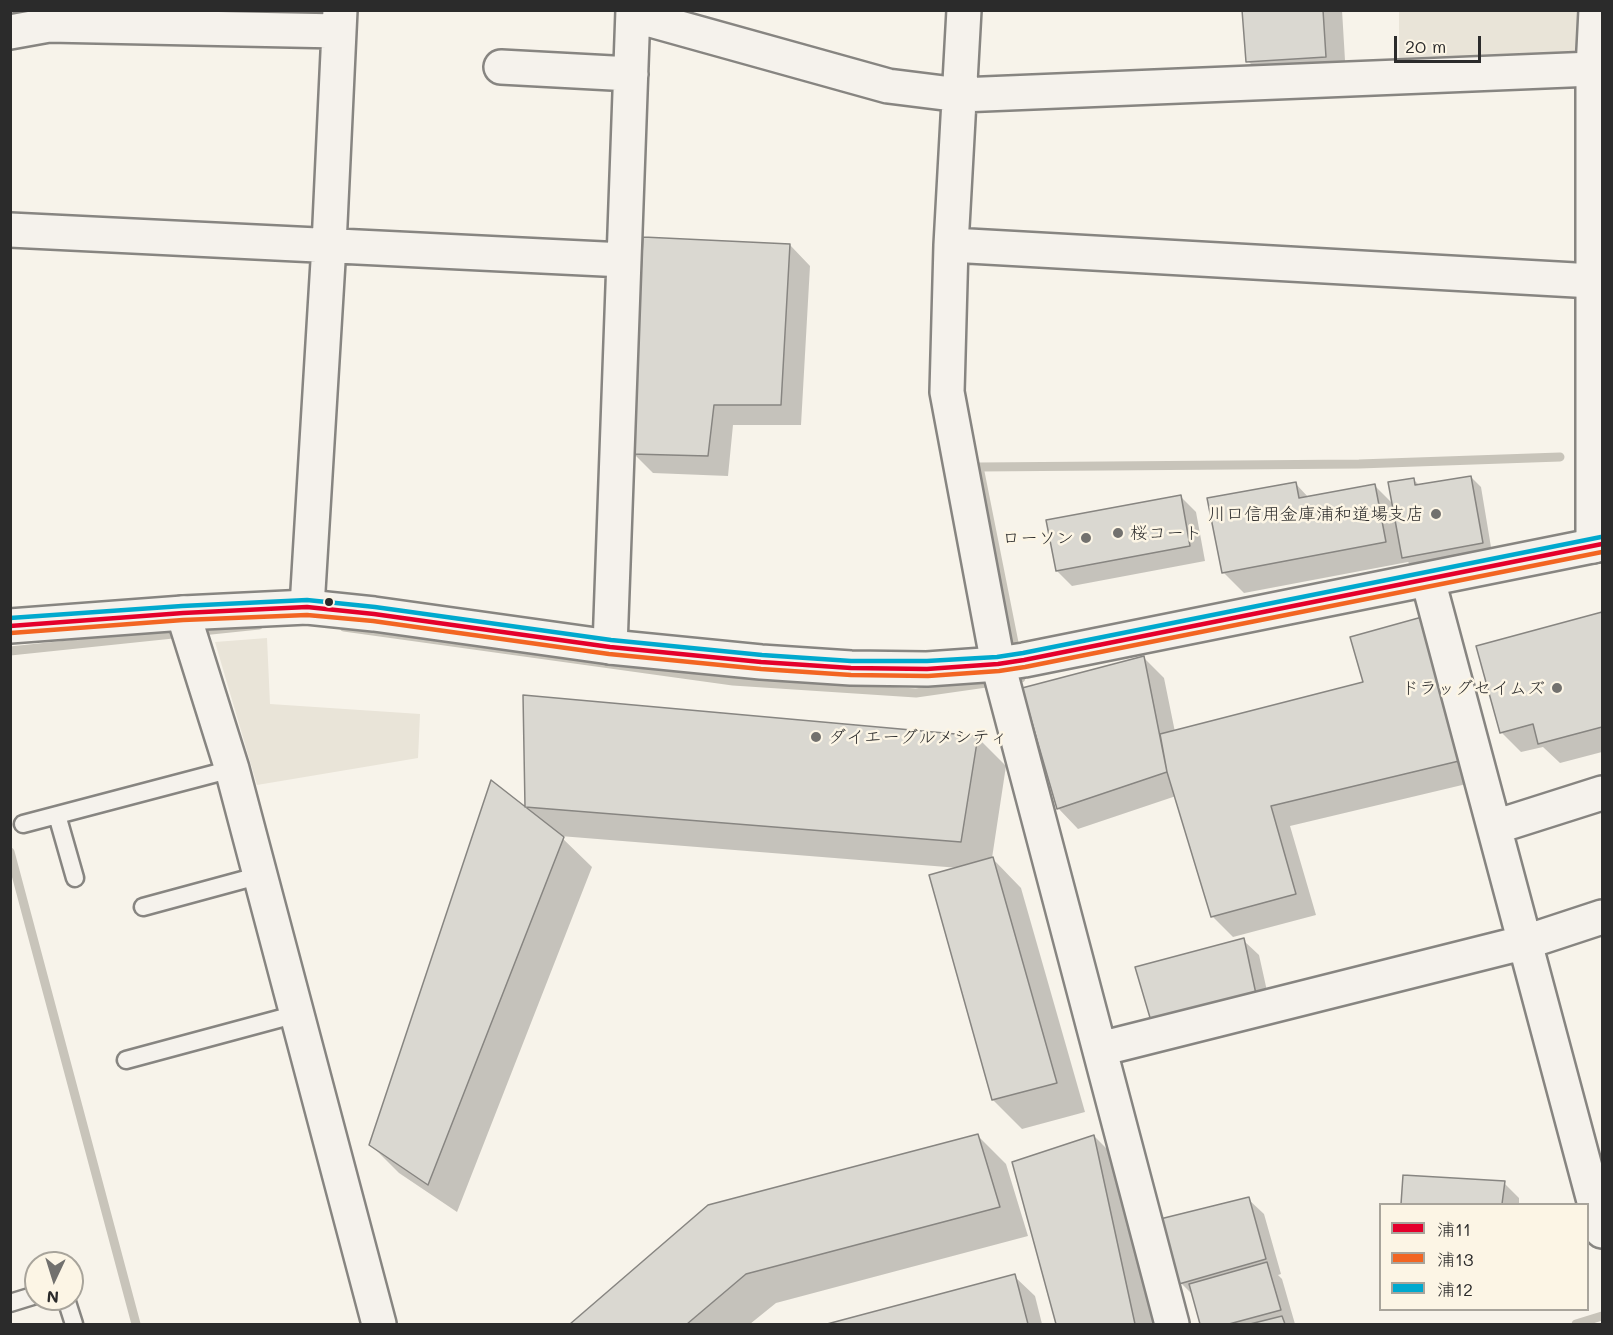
<!DOCTYPE html>
<html>
<head>
<meta charset="utf-8">
<style>
	body { margin:0 }
	#map { position:relative; width:1613px; height:1335px; overflow:hidden; background:#f7f3ea; font-family:Mali,"Klee One",sans-serif }
	canvas { display:block }
	.frame { position:absolute; inset:0; border:12px solid #2b2b2b; pointer-events:none }
	.legend { position:absolute; left:1379px; top:1203px; width:210px; height:108px; box-sizing:border-box; background:#fcf5e5; border:2px solid #a8a49b; margin:0; padding:8px 10px; list-style:none; font-size:18px; color:#2b2b2b }
	.legend li { display:flex; align-items:center; gap:12px; height:30px }
	.legend b { width:30px; border:2px solid #a8a49b }
	.north { position:absolute; left:24px; top:1251px; width:60px; height:60px; box-sizing:border-box; background:#fcf5e5; border:2px solid #a8a49b; border-radius:50%; rotate:184deg; font-size:16px; font-weight:700; line-height:24px; text-align:center; color:#2b2b2b }
	.north::after { content:''; display:block; margin:auto; width:21px; height:27px; background:#72716e; clip-path:polygon(50% 0,100% 100%,50% 72%,0 100%) }
	.scale { position:absolute; left:1394px; top:36px; width:87px; height:27px; box-sizing:border-box; border:3px solid #2b2b2b; border-top:0; padding-left:8px; font-size:18px; line-height:21px; white-space:nowrap; color:#2b2b2b; -webkit-text-stroke:4px #fcf5e5; paint-order:stroke }
</style>
</head>
<body>
<div id="map">
<canvas width="1613" height="1335"></canvas>
<div class="frame"></div>
<ul class="legend">
<li><b style="height:8px;background:#e4002b"></b>浦11</li>
<li><b style="height:8px;background:#f26522"></b>浦13</li>
<li><b style="height:8px;background:#00a9ce"></b>浦12</li>
</ul>
<div class="north">N</div>
<div class="scale">20 m</div>
</div>
<script>
const g = document.querySelector('canvas').getContext('2d');
g.lineJoin = 'round';
function fillPath(path, color) { g.fillStyle = color; g.fill(path, 'evenodd'); }
const shape = rows => new Path2D(rows.map(r => 'M' + r).join(''));
function stroke(path, color, width, dash) { g.strokeStyle = color; g.lineWidth = width; g.lineCap = dash ? 'butt' : 'round'; g.setLineDash(dash || []); g.stroke(path); }
function drawText(font, color, halo, rows, align = 'center') {
  g.font = font + ' Mali,"Klee One",sans-serif'; g.lineWidth = 5; g.setLineDash([]); g.textBaseline = 'middle'; g.strokeStyle = halo; g.fillStyle = color; for (const [text, x, y, turn = 0] of rows) {
    g.save(); g.translate(x, y); g.rotate((+turn || 0) * Math.PI / 180); g.textAlign = isNaN(turn) ? turn : align; if (halo) g.strokeText(text, 0, 0); g.fillText(text, 0, 0); g.restore();
  }
}
const green = shape([
	[1399,11,1578,11,1577,48,1561,64,1399,66],
	[267,638,270,704,420,714,418,758,257,785,215,642]
]);
const shadow = shape([
	[1244,10,1342,10,1346,77,1268,81,1248,61],
	[790,245,810,266,801,425,733,425,728,476,653,473,633,453],
	[1471,477,1481,487,1492,553,1413,567,1408,562,1244,593,1223,572,1295,483,1309,498,1374,485,1394,505,1413,479,1420,486],
	[1180,496,1196,512,1205,561,1072,586,1057,571],
	[1602,614,1602,752,1560,763,1543,747,1521,752,1501,732,1478,647],
	[1421,619,1479,781,1290,826,1316,915,1233,937,1212,916,1176,796,1078,829,1058,808,1144,658,1164,678,1175,732,1365,683],
	[525,697,977,737,1006,766,992,858,1021,888,1085,1112,1022,1129,993,1100,959,868,560,836,592,867,457,1212,399,1173,370,1144,527,810],
	[1243,940,1259,955,1271,1009,1168,1035],
	[977,1135,1006,1164,1028,1236,776,1303,750,1324,572,1324,709,1206],
	[1094,1136,1123,1165,1157,1324,1058,1324,1014,1163],
	[1405,1177,1504,1183,1519,1198,1519,1204,1402,1204],
	[1248,1199,1264,1214,1281,1274,1278,1275,1282,1279,1295,1324,1201,1324,1194,1296,1181,1283],
	[1014,1276,1035,1296,1042,1324,833,1324]
]);
const stream = shape([
	[344,627,733,681,916,693,1021,678,979,467,1359,464,1560,457],
	[10,651,259,625],
	[10,852,136,1324],
	[1576,1324,1602,1316]
]);
const building = shape([
	[1242,10,1323,10,1326,57,1246,62,1242,10],
	[643,237,790,244,781,405,714,405,708,456,631,454,643,237],
	[1471,476,1483,543,1402,558,1388,482,1414,478,1415,485,1471,476],
	[1296,482,1299,498,1375,484,1386,542,1222,573,1207,498,1296,482],
	[1181,495,1190,546,1056,571,1046,520,1181,495],
	[1602,612,1602,727,1538,744,1533,724,1500,733,1476,646,1602,612],
	[1422,617,1459,761,1271,806,1296,894,1211,917,1167,772,1160,734,1363,682,1350,637,1422,617],
	[1144,656,1167,772,1057,809,1022,688,1144,656],
	[523,695,978,736,961,842,525,807,523,695],
	[491,780,564,837,428,1185,369,1145,491,780],
	[993,857,1057,1083,992,1100,929,875,993,857],
	[1244,938,1256,994,1151,1021,1135,967,1244,938],
	[978,1134,1000,1207,746,1274,687,1324,570,1324,708,1205,978,1134],
	[1094,1135,1135,1324,1056,1324,1012,1162,1094,1135],
	[1403,1175,1505,1181,1502,1204,1401,1204,1403,1175],
	[1249,1197,1266,1259,1179,1284,1160,1219,1249,1197],
	[1267,1262,1281,1310,1229,1324,1200,1324,1189,1284,1267,1262],
	[1015,1274,1028,1324,827,1324,1015,1274],
	[1282,1316,1285,1324,1250,1324,1282,1316]
]);
const service = shape([
	[57,815,75,878],
	[23,824,232,769],
	[143,907,261,875],
	[126,1060,297,1014],
	[66,1299,74,1324],
	[10,1303,36,1295]
]);
const minor = shape([
	[964,10,951,245,947,392,998,664,1172,1324],
	[633,15,888,86,960,95,1593,69,1602,67],
	[10,32,49,25,339,31],
	[501,67,631,74],
	[10,230,624,260],
	[951,245,1593,281],
	[1428,580,1602,1231],
	[307,607,329,245,340,10],
	[183,613,232,769,379,1324],
	[610,647,633,10],
	[1495,827,1602,793],
	[1100,1049,1526,942,1602,917]
]);
const tertiary = shape([
	[1593,546,1593,69,1596,10]
]);
const primary = shape([
	[10,626,183,613,307,607,374,614,610,647,761,662,851,668,927,669,998,664,1024,660,1602,544]
]);
const bus1 = shape([
	[10,626,183,613,307,607,374,614,610,647,761,662,851,668,927,669,998,664,1024,660,1602,544]
]);
const bus2 = shape([
	[11,633,183,620,307,615,373,621,609,654,761,669,851,675,928,676,999,671,1025,667,1602,552]
]);
const bus3 = shape([
	[10,618,182,606,307,600,375,607,611,640,762,655,851,661,927,661,997,657,1023,653,1601,537]
]);
const markers = [
	[1436,514,6,"#72716e"],
	[1118,533,6,"#72716e"],
	[1086,538,6,"#72716e"],
	[329,602,5,"#2b2b2b"],
	[1557,688,6,"#72716e"],
	[816,737,6,"#72716e"]
];
const poiNames = [
	["川口信用金庫浦和道場支店",1424,514],
	["桜コート",1130,533,"left"],
	["ローソン",1074,538],
	["ドラッグセイムズ",1545,688],
	["ダイエーグルメシティ",828,737,"left"]
];
fillPath(green, '#e9e4d8');
fillPath(shadow, '#0003');
stroke(stream, '#c8c4ba', 9);
fillPath(building, '#dad8d1');
stroke(building, '#878581', 1.5);
stroke(service, '#878581', 21);
stroke(minor, '#878581', 38);
stroke(tertiary, '#878581', 38);
stroke(primary, '#878581', 38);
stroke(service, '#f5f2ec', 16);
stroke(minor, '#f5f2ec', 33);
stroke(tertiary, '#f5f2ec', 33);
stroke(primary, '#f5f2ec', 33);
stroke(bus1, '#e4002b', 4.5);
stroke(bus2, '#f26522', 4.5);
stroke(bus3, '#00a9ce', 4.5);
for (const [x, y, r, color] of markers) { const dot = new Path2D(); dot.arc(x, y, r, 0, 2 * Math.PI); g.fillStyle = color; g.fill(dot); stroke(dot, '#fcf5e5', 2); }
drawText('18px', '#2b2b2b', '#fcf5e5', poiNames, 'right');
</script>
</body>
</html>
